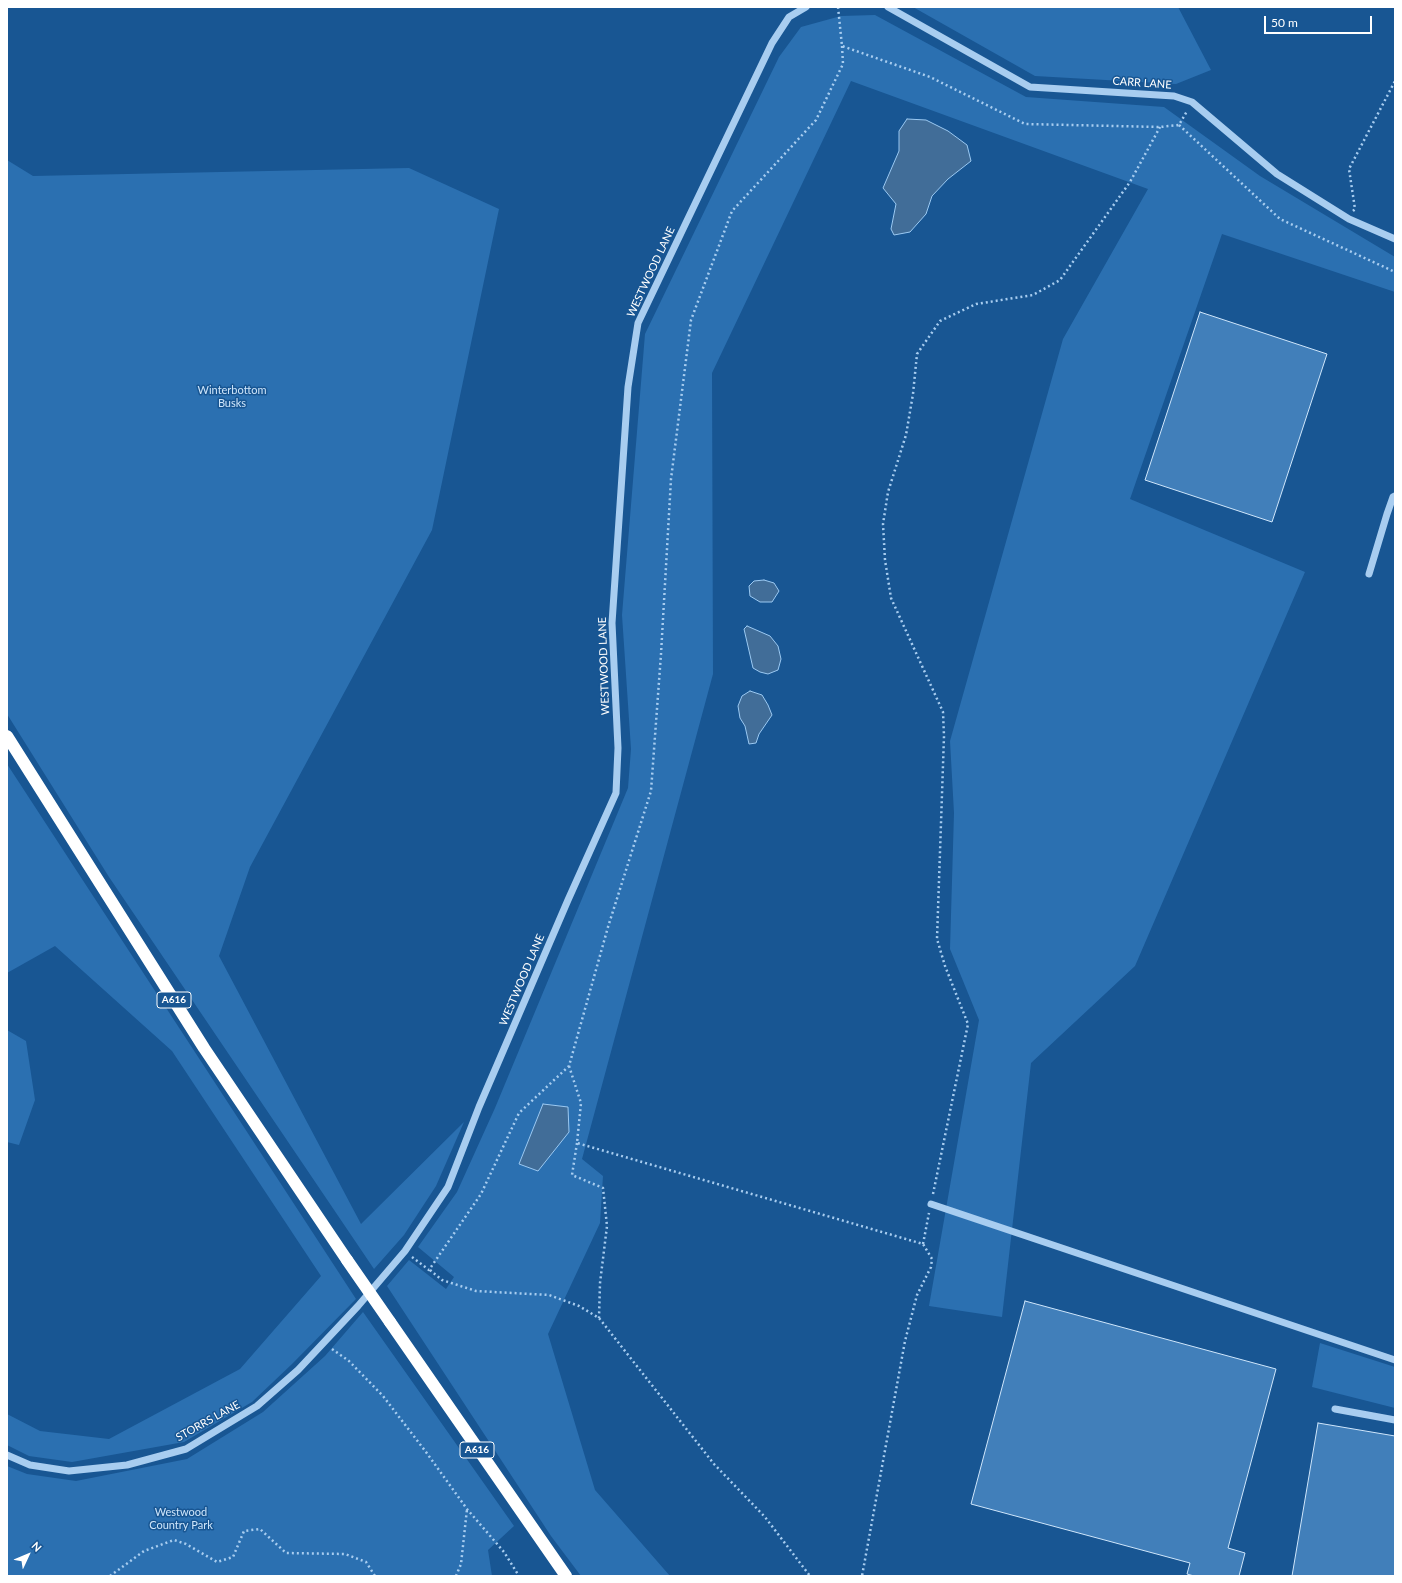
<!DOCTYPE html>
<html>
<head>
<meta charset="utf-8">
<style>
	body { margin:0 }
	#map { position:relative; width:1402px; height:1583px; overflow:hidden; background:#185693; font-family:Lato,sans-serif }
	canvas { display:block }
	.frame { position:absolute; inset:0; border:8px solid #fff; pointer-events:none }
	.north { position:absolute; left:8px; top:1535px; width:40px; height:40px; -webkit-text-stroke:3px #185693; paint-order:stroke; rotate:46deg; font-size:11px; font-weight:700; line-height:16px; text-align:center; color:#fff }
	.north::after { content:''; display:block; margin:auto; width:14px; height:18px; background:#fff; clip-path:polygon(50% 0,100% 100%,50% 72%,0 100%) }
	.scale { position:absolute; left:1264px; top:16px; width:108px; height:18px; box-sizing:border-box; border:2px solid #fff; border-top:0; padding-left:5px; font-size:12px; line-height:14px; white-space:nowrap; color:#fff; -webkit-text-stroke:3px #185693; paint-order:stroke }
</style>
</head>
<body>
<div id="map">
<canvas width="1402" height="1583"></canvas>
<div class="frame"></div>
<div class="north">N</div>
<div class="scale">50 m</div>
</div>
<script>
const g = document.querySelector('canvas').getContext('2d');
g.lineJoin = 'round';
function fillPath(path, color) { g.fillStyle = color; g.fill(path, 'evenodd'); }
const shape = rows => new Path2D(rows.map(r => 'M' + r).join(''));
function stroke(path, color, width, dash) { g.strokeStyle = color; g.lineWidth = width; g.lineCap = dash ? 'butt' : 'round'; g.setLineDash(dash || []); g.stroke(path); }
function drawText(font, color, halo, rows, align = 'center') {
  g.font = font + ' Lato,sans-serif'; g.lineWidth = 3; g.setLineDash([]); g.textBaseline = 'middle'; g.strokeStyle = halo; g.fillStyle = color; for (const [text, x, y, turn = 0] of rows) {
    g.save(); g.translate(x, y); g.rotate((+turn || 0) * Math.PI / 180); g.textAlign = isNaN(turn) ? turn : align; if (halo) g.strokeText(text, 0, 0); g.fillText(text, 0, 0); g.restore();
  }
}
const green = shape([
	[913,7,1178,7,1211,70,1176,84,1035,76],
	[875,15,1026,97,1164,107,1260,176,1395,257,1395,292,1222,234,1130,499,1305,572,1135,966,1031,1063,1002,1317,929,1306,979,1020,950,949,954,813,950,741,1063,339,1148,189,851,81,712,373,713,674,582,1159,603,1176,600,1223,548,1334,595,1490,670,1576,581,1576,551,1536,387,1286,409,1260,446,1289,454,1277,418,1247,457,1192,495,1108,628,788,631,749,622,615,645,334,779,57,801,27,841,16],
	[7,160,33,176,409,168,499,209,432,530,250,867,219,956,361,1224,464,1122,436,1186,404,1235,374,1269,109,877,7,714],
	[7,764,356,1299,292,1364,252,1402,184,1442,72,1462,29,1456,7,1445,7,1414,40,1431,109,1439,240,1369,321,1276,172,1051,55,946,7,973],
	[7,1030,26,1041,35,1100,19,1145,7,1142],
	[363,1312,514,1526,488,1550,492,1576,7,1576,7,1466,27,1474,76,1481,187,1459,263,1412,325,1356],
	[1320,1343,1395,1367,1395,1408,1312,1387]
]);
const water = shape([
	[907,119,926,120,948,131,967,145,971,161,948,179,932,196,926,214,910,232,894,235,891,229,896,204,883,188,899,151,899,131,907,119],
	[764,580,774,583,779,591,772,602,760,602,750,596,749,586,754,581,764,580],
	[747,626,770,636,778,646,781,659,778,670,768,674,760,672,753,668,744,629,747,626],
	[750,691,762,695,768,705,772,715,759,734,756,743,749,744,745,726,740,718,738,706,742,696,750,691],
	[543,1104,568,1107,569,1132,538,1171,519,1164,543,1104]
]);
const building = shape([
	[1200,312,1327,354,1272,522,1145,480,1200,312],
	[1025,1301,1276,1369,1228,1548,1245,1553,1239,1576,1194,1576,1187,1574,1190,1563,971,1504,1025,1301],
	[1318,1423,1395,1436,1395,1576,1292,1576,1318,1423]
]);
const path = shape([
	[838,7,842,46,930,77,1025,124,1160,127,1179,125,1187,111],
	[1179,125,1280,219,1395,272],
	[1353,211,1355,209,1349,169,1395,81],
	[569,1066,581,1103,577,1143,923,1244,932,1259,931,1267,917,1295,905,1341,862,1576],
	[577,1143,572,1175,603,1188,607,1226,600,1283,599,1318],
	[933,1194,968,1024,945,966,937,939,944,736,943,712,891,598,885,560,883,524,888,492,906,435,913,394,917,354,940,321,976,304,1033,295,1060,280,1130,182,1160,127],
	[923,1244,929,1213],
	[412,1257,429,1270,481,1194,519,1113,569,1066,608,927,651,791,661,654,671,479,691,320,732,211,816,120,843,64,842,46],
	[430,1270,442,1280,476,1291,549,1295,579,1306,599,1318,714,1464,765,1517,810,1576],
	[332,1349,349,1361,383,1396,426,1452,467,1509,504,1552,519,1576],
	[110,1576,144,1551,174,1540,186,1544,217,1562,233,1557,244,1531,260,1529,286,1553,345,1554,366,1562,375,1576],
	[456,1576,461,1564,467,1509]
]);
const minor = shape([
	[888,7,1030,87,1174,96,1192,102,1277,174,1349,219,1395,239],
	[1369,574,1387,514,1393,497,1395,496],
	[931,1204,1395,1360],
	[1335,1409,1395,1420],
	[7,1455,30,1465,69,1471,127,1465,186,1449,257,1406,298,1370,358,1306,405,1251,448,1187,479,1107,568,900,616,793,618,748,612,623,628,387,638,323,772,43,789,17,806,7]
]);
const highway = shape([
	[7,736,204,1048,347,1260],
	[390,1322,566,1576]
]);
const highwayBridge = shape([
	[347,1260,390,1322]
]);
const shields = [
	[174,1000,34],
	[477,1450,34]
];
const shieldNames = [
	["A616",174,1000],
	["A616",477,1450]
];
const streetNames = [
	["CARR LANE",1142,83,4],
	["WESTWOOD LANE",651,272,-65],
	["WESTWOOD LANE",604,666,-92],
	["WESTWOOD LANE",522,980,-67],
	["STORRS LANE",208,1421,-29]
];
const parkNames = [
	["Winterbottom",232,390],
	["Busks",232,403],
	["Westwood",181,1512],
	["Country Park",181,1525]
];
fillPath(green, '#2b70b1');
fillPath(water, '#416d98');
stroke(water, '#9bc9f2', 1);
fillPath(building, '#417fba');
stroke(building, '#cfe6fb', 1);
stroke(path, '#a8cdf0', 2.5, [2, 3]);
stroke(minor, '#a8cdf0', 7);
stroke(highway, '#fff', 12);
stroke(highwayBridge, '#fff', 12);
for (const [x, y, w] of shields) { const box = new Path2D(); box.roundRect(x - w / 2, y - 8, w, 16, 3); g.fillStyle = '#185693'; g.fill(box); stroke(box, '#fff', 1); }
drawText('bold 10px', '#fff', null, shieldNames);
drawText('11px', '#fff', '#185693', streetNames);
drawText('11px', '#cfe6fb', '#185693', parkNames);
</script>
</body>
</html>
